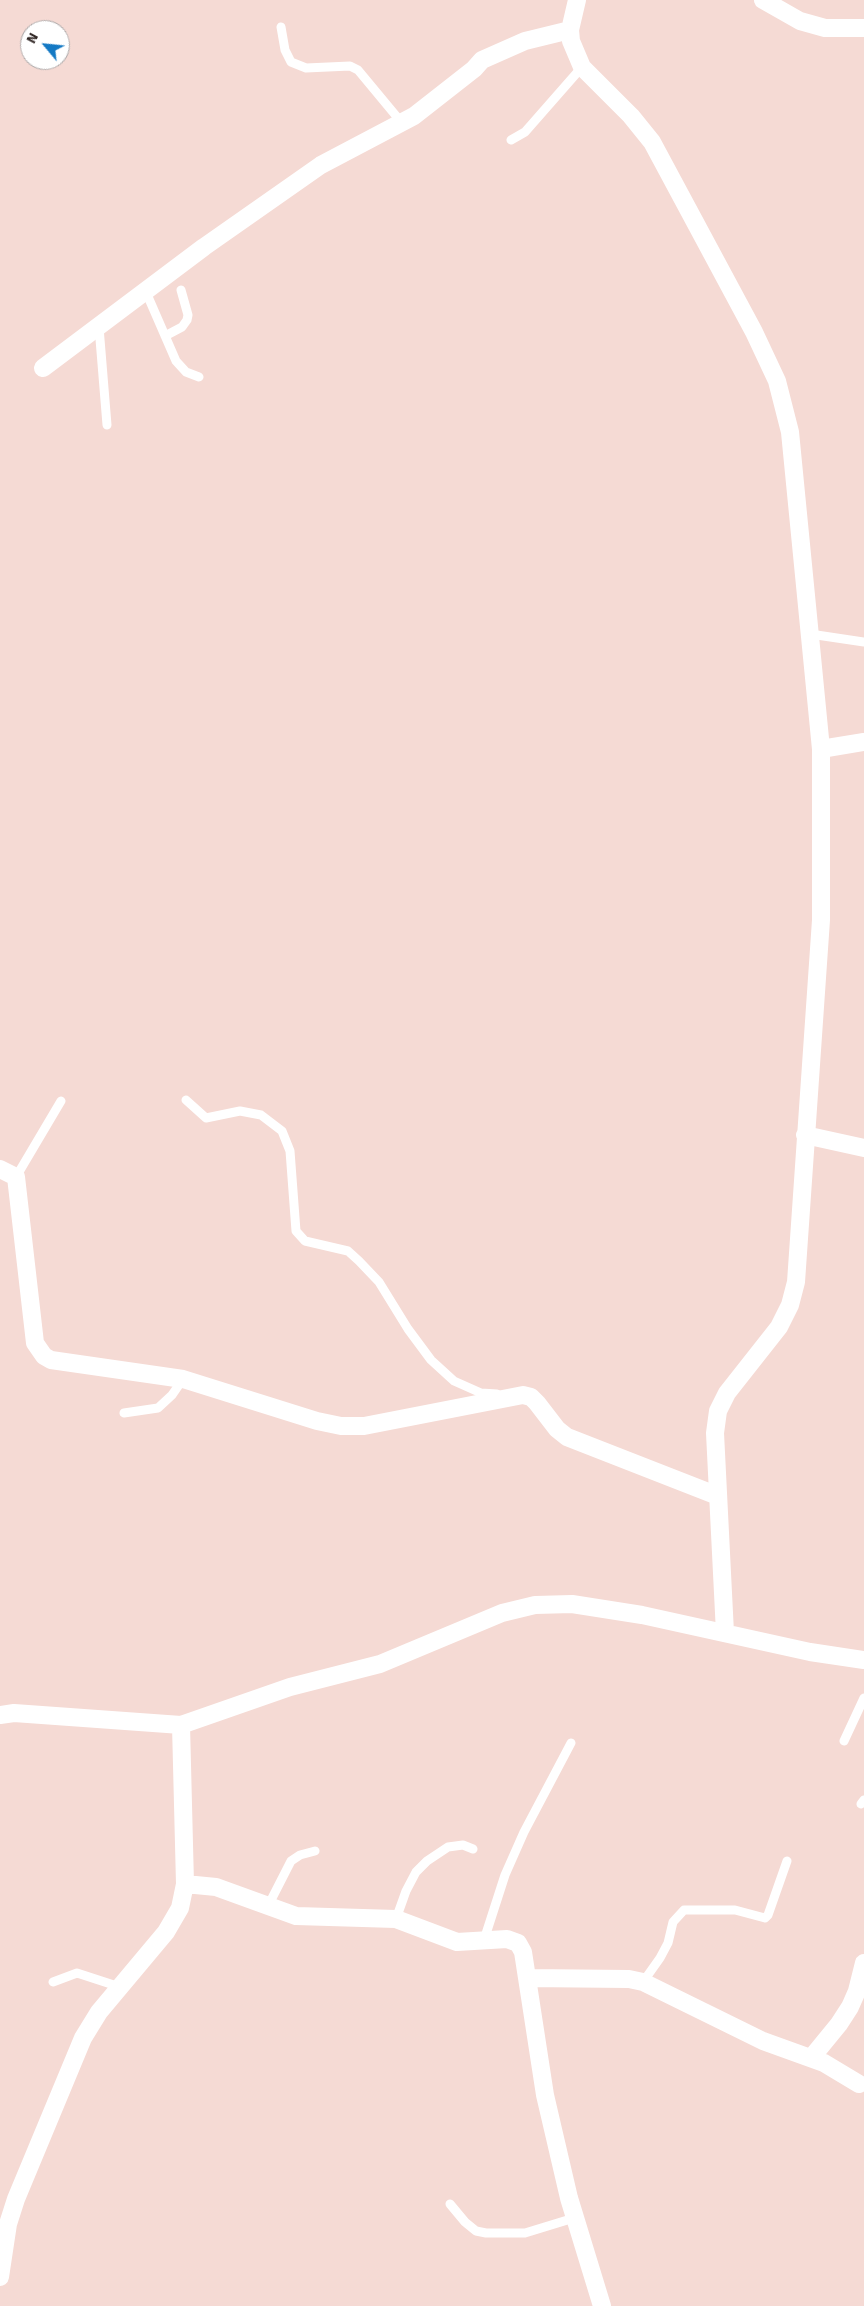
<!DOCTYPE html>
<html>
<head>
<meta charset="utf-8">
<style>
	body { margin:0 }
	#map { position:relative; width:864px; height:2306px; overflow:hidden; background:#f5dad4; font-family:Signika,sans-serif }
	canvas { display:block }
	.north { position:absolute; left:20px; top:20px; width:50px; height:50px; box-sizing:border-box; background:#fff; border:1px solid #aba7a7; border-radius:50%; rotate:298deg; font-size:14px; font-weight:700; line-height:20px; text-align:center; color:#2e2422 }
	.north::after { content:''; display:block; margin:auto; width:18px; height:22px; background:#1479c4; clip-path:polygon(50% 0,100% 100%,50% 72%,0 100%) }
</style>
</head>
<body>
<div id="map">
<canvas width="864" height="2306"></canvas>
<div class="north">N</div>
</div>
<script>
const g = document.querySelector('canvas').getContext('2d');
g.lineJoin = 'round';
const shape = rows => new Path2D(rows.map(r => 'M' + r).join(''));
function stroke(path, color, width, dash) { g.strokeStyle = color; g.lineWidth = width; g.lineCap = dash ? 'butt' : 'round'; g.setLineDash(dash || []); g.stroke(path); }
const service = shape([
	[281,27,285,50,291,62,306,68,350,66,358,70,402,123],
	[511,140,525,132,582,67],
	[146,292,176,361,186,372,199,377],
	[99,327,107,425],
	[165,336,182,327,187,320,188,315,181,290],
	[810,634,864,642],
	[186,1100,206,1118,240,1111,261,1115,282,1131,290,1151,296,1231,305,1241,348,1251,359,1261,379,1282,408,1329,431,1360,454,1381,481,1393,497,1394],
	[16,1177,61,1101],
	[124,1413,158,1408,172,1395,183,1379],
	[844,1741,864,1698],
	[861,1804,864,1800],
	[268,1906,291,1861,300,1855,315,1851],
	[396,1919,406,1891,416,1872,427,1861,448,1847,463,1845,473,1849],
	[484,1940,505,1875,524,1832,571,1743],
	[53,1982,77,1973,120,1987],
	[643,1982,660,1958,668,1943,673,1922,684,1910,735,1910,765,1918,768,1915,787,1861],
	[450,2204,465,2222,476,2231,486,2233,525,2233,574,2218]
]);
const minor = shape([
	[577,0,570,30,571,41,582,67,631,116,652,142,754,332,777,381,790,432,821,749,821,920,796,1282,790,1305,779,1327,727,1393,718,1411,715,1433,725,1633],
	[763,0,800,21,825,28,864,28],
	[43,368,204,247,321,165,414,116,474,69,482,60,525,41,570,30],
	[821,749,864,742],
	[805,1135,864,1148],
	[0,1169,16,1177,35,1343,44,1356,51,1360,183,1379,317,1421,341,1426,364,1426,523,1395,531,1397,537,1403,557,1429,567,1437,718,1496],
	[0,1715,14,1713,181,1725,290,1687,380,1664,502,1613,535,1605,572,1604,642,1615,810,1652,864,1660],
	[185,1884,216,1887,296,1916,396,1919,457,1942,507,1939,518,1943,523,1952,545,2095,569,2198,602,2306],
	[527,1978,629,1979,643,1982,763,2041,824,2063,859,2084],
	[812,2057,839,2024,850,2007,857,1991,864,1963],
	[0,2277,8,2224,16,2199,83,2038,99,2012,166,1932,180,1908,185,1884,181,1725]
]);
stroke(service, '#fff', 9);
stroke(minor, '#fff', 18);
</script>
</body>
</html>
